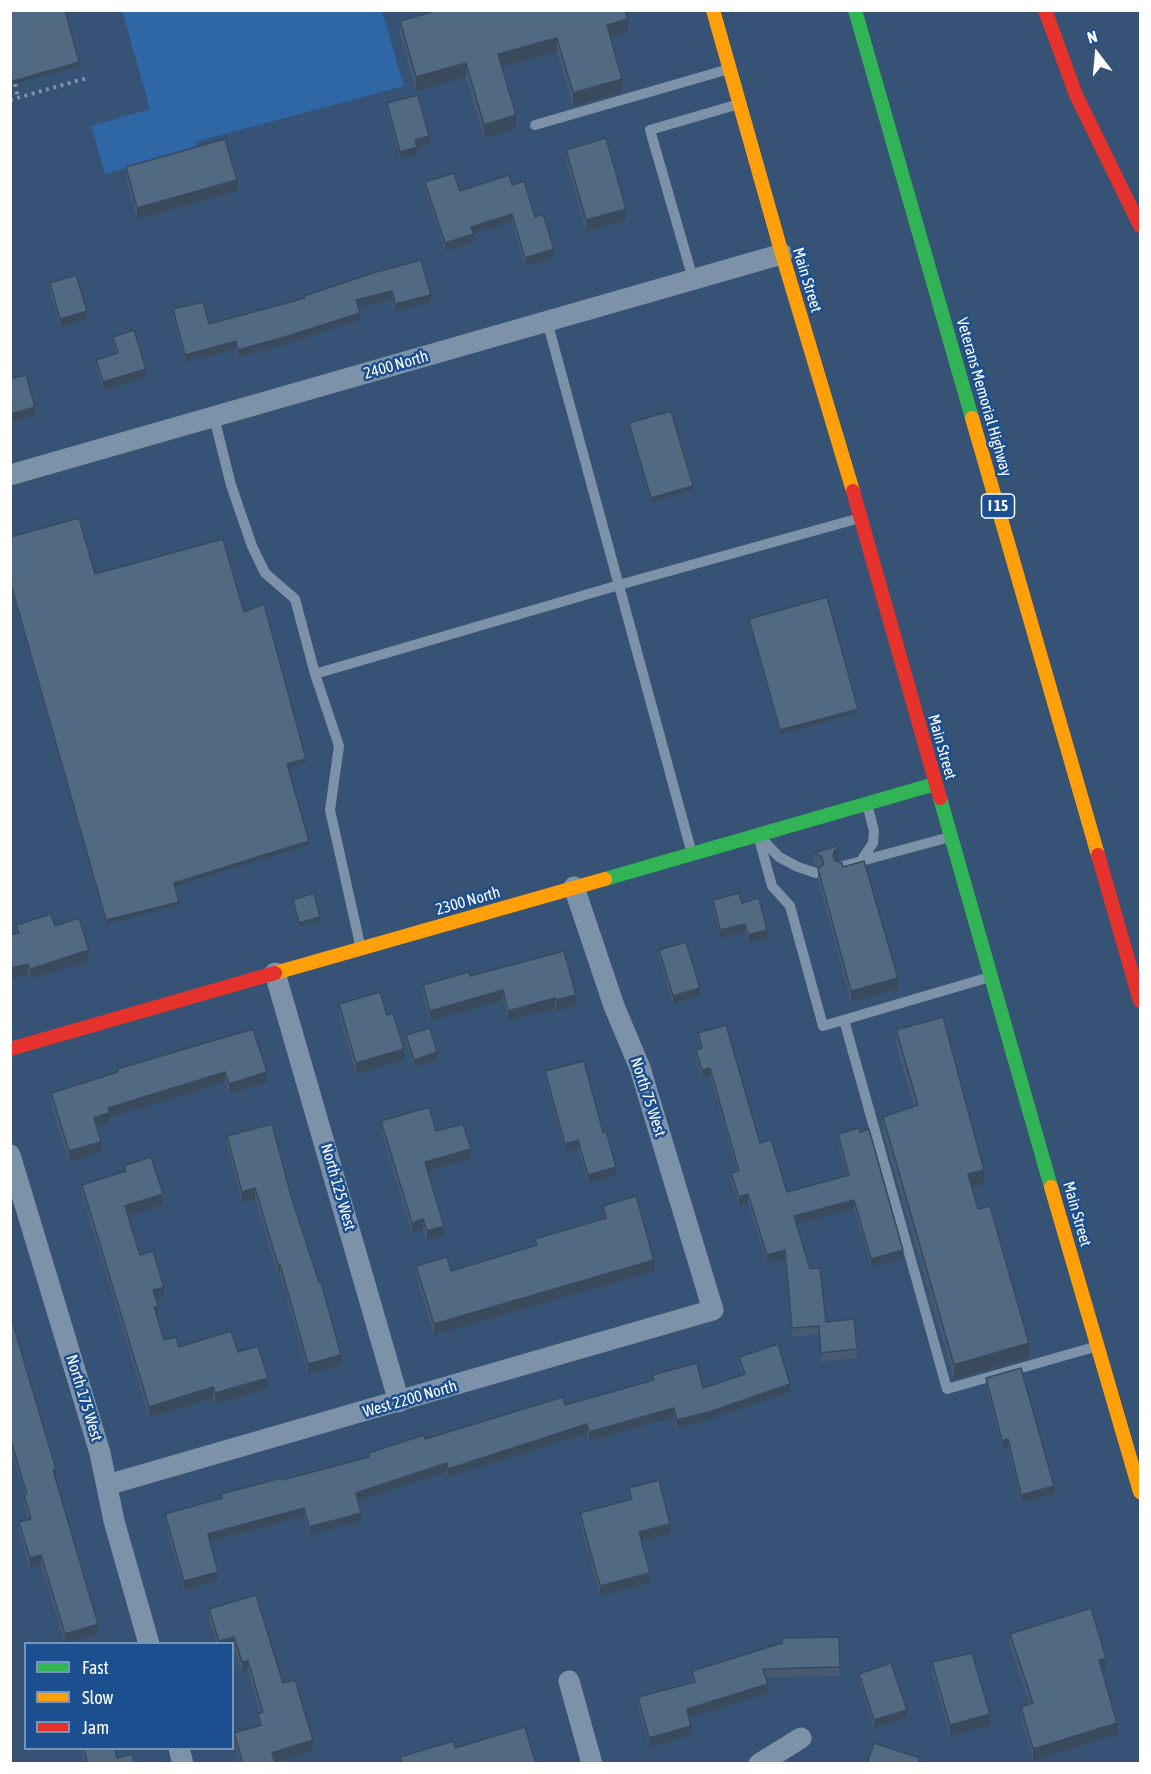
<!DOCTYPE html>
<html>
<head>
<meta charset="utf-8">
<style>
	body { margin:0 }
	#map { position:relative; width:1151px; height:1774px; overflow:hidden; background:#365274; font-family:"Asap Condensed",sans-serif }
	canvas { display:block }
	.frame { position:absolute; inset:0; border:12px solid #fff; pointer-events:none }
	.legend { position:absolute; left:24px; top:1642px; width:210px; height:108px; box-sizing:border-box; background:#1b4f8f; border:2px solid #7695bc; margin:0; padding:8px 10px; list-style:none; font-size:18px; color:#fff }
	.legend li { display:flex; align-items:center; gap:12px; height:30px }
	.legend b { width:30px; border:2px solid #7695bc }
	.north { position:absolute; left:1067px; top:24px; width:60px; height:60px; -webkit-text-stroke:4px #1b4f8f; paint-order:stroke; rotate:344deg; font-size:16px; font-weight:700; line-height:24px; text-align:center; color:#fff }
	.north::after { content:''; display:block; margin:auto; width:21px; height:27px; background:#fff; clip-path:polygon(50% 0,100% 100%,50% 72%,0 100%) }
</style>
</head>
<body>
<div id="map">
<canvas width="1151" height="1774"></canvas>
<div class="frame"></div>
<ul class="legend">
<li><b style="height:8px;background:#30b455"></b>Fast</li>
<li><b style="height:8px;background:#ff9f0a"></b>Slow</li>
<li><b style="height:8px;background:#e5322d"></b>Jam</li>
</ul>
<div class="north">N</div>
</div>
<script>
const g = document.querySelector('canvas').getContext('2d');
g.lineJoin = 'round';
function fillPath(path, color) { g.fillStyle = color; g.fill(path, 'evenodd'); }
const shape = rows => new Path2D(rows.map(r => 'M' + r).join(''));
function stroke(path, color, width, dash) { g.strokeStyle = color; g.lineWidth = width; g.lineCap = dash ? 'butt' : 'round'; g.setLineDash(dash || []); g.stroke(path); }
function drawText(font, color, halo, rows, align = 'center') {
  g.font = font + ' "Asap Condensed",sans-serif'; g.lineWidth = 5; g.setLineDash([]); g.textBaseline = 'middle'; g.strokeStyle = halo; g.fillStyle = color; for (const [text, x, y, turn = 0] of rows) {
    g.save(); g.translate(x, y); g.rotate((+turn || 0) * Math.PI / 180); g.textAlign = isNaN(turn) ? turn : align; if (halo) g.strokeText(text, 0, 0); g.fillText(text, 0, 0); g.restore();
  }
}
const green = shape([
	[122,11,382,11,404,86,195,142,197,148,105,174,91,126,150,109]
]);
const path = shape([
	[15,84,18,98],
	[10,100,87,78]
]);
const lane = shape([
	[535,125,729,69],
	[693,279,650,130,739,104],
	[547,321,692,854],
	[214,417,231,485,252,546,265,573,295,599,315,674,339,746,330,810,361,949],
	[315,674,619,585,860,518],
	[758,835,772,886,790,906,823,1026,990,977],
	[761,838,779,857,798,867,816,873],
	[861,861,950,837],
	[840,867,861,861,873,843,874,831,867,804],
	[844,1020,947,1389,1098,1346]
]);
const street = shape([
	[10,475,782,254],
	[275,973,399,1402],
	[10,1155,100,1453,114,1521,149,1644],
	[107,1485,713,1310,640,1068,614,1006,574,887],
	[569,1681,592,1764],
	[179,1748,183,1764],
	[759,1764,801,1738]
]);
const fast = shape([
	[855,10,972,418],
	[940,798,1051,1187],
	[605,879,935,784]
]);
const slow = shape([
	[713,10,782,254,853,491],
	[972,418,1098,855],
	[275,973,605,879],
	[1051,1187,1140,1492]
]);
const jam = shape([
	[1045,10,1076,95,1140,226],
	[853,491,940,798],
	[1098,855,1140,1001],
	[10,1049,275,973]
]);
const wall = shape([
	[400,21,628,32,610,37,622,92,573,106,557,52,502,67,516,129,484,138,466,77,416,91,400,34],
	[387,103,429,144,417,147,417,155,400,159,387,110],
	[566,150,626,220,586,231,566,161],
	[126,167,237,191,137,219,126,179],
	[425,182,460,191,512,185,535,217,554,257,525,266,512,222,474,234,474,242,445,251,425,190],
	[373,273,431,302,395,312,392,299,359,307,360,320,291,343,238,357,236,349,185,362,173,317,173,309,209,324,304,298],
	[50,283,87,318,60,327,50,291],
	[113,337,146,377,103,390,96,368,96,360,116,354,113,344],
	[629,423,693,490,651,502,629,427],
	[10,537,95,574,244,612,306,763,288,768,309,845,175,887,179,905,106,924,10,584],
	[749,619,858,713,780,734,749,622],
	[814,853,838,860,835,861,843,867,898,989,851,1002,818,880,818,869,820,867,814,864],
	[293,900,320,921,299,927,293,903],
	[713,900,742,903,767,938,748,943,745,932,720,938,713,907],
	[16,925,89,961,30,979,16,934],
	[659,950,700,996,673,1004,659,958],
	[470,976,576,1006,556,1011,555,1008,508,1021,503,1000,430,1021,423,995,423,985],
	[339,1004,387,1015,404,1060,356,1074,339,1015],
	[253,1029,267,1082,229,1094,225,1082,109,1118,109,1124,97,1128,101,1152,69,1162,51,1103,51,1093,117,1072,117,1069],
	[896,1030,984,1184,972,1188,978,1209,1029,1358,954,1379,883,1132,883,1117,914,1107,896,1045],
	[698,1033,787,1192,847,1176,838,1143,838,1134,903,1258,871,1267,854,1208,796,1224,826,1322,857,1349,857,1358,821,1362,819,1334,792,1337,785,1259,767,1264,748,1203,739,1206,731,1181,731,1173,737,1171,710,1076,702,1078,696,1058,696,1050,700,1048,698,1041],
	[406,1035,437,1060,414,1067,406,1043],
	[545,1071,616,1175,588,1183,578,1148,565,1151,545,1078],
	[381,1121,436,1131,471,1159,428,1172,444,1236,427,1241,423,1229,412,1233,381,1131],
	[227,1136,291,1196,341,1365,308,1374,280,1274,278,1275,255,1199,242,1202,227,1146],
	[124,1166,163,1205,128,1216,140,1255,164,1297,156,1300,158,1316,157,1317,164,1340,179,1347,238,1352,268,1388,215,1404,213,1398,149,1417,82,1195,82,1185,124,1172],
	[603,1206,654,1271,434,1335,416,1276,416,1266,451,1271,535,1246,535,1239,604,1218],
	[10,1314,56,1479,55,1479,98,1634,65,1644,41,1565,30,1568,19,1532,19,1522,28,1520,24,1505,25,1495,10,1448],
	[739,1357,790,1392,709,1420,677,1428,674,1417,589,1441,587,1433,448,1477,447,1472,358,1500,361,1521,309,1535,304,1516,210,1542,218,1580,184,1590,165,1523,165,1514,221,1499,221,1494,282,1480,368,1457,368,1453,565,1405,652,1380,652,1375,703,1388,742,1375,739,1365],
	[986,1378,1054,1494,1021,1502,1008,1447,1002,1448,986,1386],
	[629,1488,670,1534,641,1541,650,1583,600,1596,580,1523,580,1513,629,1500],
	[209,1609,283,1683,313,1751,275,1762,275,1764,240,1764,234,1744,234,1733,258,1726,258,1714,260,1713,248,1671,242,1673,232,1644,217,1644,209,1619],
	[1010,1634,1106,1669,1102,1670,1117,1734,1033,1761,1021,1719,1021,1707,1030,1705,1010,1646],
	[839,1637,840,1676,766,1678,768,1693,689,1717,691,1735,649,1747,638,1706,638,1697,692,1682,692,1671],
	[932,1662,990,1725,950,1736,932,1673],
	[859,1674,907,1717,874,1728,859,1681],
	[81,1749,115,1749,117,1758,135,1764,85,1764]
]);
const shadedWall = shape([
	[628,19,628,32,607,38,607,25],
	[557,38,557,52,498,68,498,54],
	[79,62,79,66,10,85,10,82],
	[466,63,466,77,416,91,416,77],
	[622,79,622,92,573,106,573,93],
	[516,115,516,129,484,138,484,125],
	[429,136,429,144,415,148,415,140],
	[417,147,417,155,400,159,400,152],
	[237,180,237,191,137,219,137,208],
	[626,209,626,220,586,231,586,220],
	[512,214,512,222,474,234,474,242,445,251,445,243,471,227],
	[554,249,554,257,525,266,525,258],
	[392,291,392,299,356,308,356,300],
	[431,295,431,302,395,312,395,304],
	[87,311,87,318,60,327,60,319],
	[360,313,360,320,291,343,238,357,238,350],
	[236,341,236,349,185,362,185,355],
	[146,369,146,377,103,390,103,382],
	[35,407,35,415,10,422,10,414],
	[693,486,693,490,651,502,651,498],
	[858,709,858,713,780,734,780,730],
	[306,759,306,763,287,768,287,764],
	[309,841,309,845,174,887,174,883],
	[838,848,838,860,834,862,833,857,834,851],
	[179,902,179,905,106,924,106,920],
	[320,917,320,921,299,927,299,923],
	[745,924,745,932,720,938,720,930],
	[767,930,767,938,748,943,748,935],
	[89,950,89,961,30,979,30,969],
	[28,964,28,974,10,979,10,968],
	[898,978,898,989,851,1002,851,991],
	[700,988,700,996,673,1004,673,996],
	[503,990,503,1000,430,1021,430,1011],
	[576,995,576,1006,556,1011,556,1000],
	[555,998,555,1008,508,1021,508,1011],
	[404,1049,404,1060,356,1074,356,1063],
	[437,1052,437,1060,414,1067,414,1060],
	[710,1068,710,1076,702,1078,702,1070],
	[225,1072,225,1082,109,1118,109,1124,94,1128,94,1118,108,1108],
	[267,1072,267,1082,229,1094,229,1084],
	[578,1140,578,1148,565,1151,565,1144],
	[101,1142,101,1152,69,1162,69,1151],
	[471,1149,471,1159,425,1172,425,1162],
	[616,1167,616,1175,588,1183,588,1175],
	[984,1170,984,1184,968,1189,968,1174],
	[255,1188,255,1199,242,1202,242,1192],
	[163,1194,163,1205,125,1217,125,1206],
	[748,1194,748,1203,739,1206,739,1197],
	[854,1200,854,1208,794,1225,794,1216],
	[423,1219,423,1229,412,1233,412,1223],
	[444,1226,444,1236,427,1241,427,1231],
	[785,1250,785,1259,767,1264,767,1255],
	[903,1250,903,1258,871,1267,871,1259],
	[654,1260,654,1271,434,1335,434,1324],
	[280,1264,280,1274,278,1275,278,1265],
	[164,1287,164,1297,153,1300,153,1290],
	[158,1306,158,1316,154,1318,154,1307],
	[1029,1343,1029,1358,954,1379,954,1365],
	[341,1355,341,1365,308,1374,308,1364],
	[268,1378,268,1388,215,1404,215,1393],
	[790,1384,790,1392,709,1420,677,1428,677,1420],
	[213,1387,213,1398,149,1417,149,1407],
	[674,1408,674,1417,589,1441,589,1432],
	[587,1424,587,1433,448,1477,448,1469],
	[1008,1439,1008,1447,1002,1448,1002,1441],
	[447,1463,447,1472,356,1501,356,1493],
	[56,1469,56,1479,53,1480,53,1470],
	[1054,1486,1054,1494,1021,1502,1021,1495],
	[304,1508,304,1516,208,1542,208,1534],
	[361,1513,361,1521,309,1535,309,1527],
	[670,1524,670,1534,639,1542,639,1532],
	[41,1555,41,1565,30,1568,30,1558],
	[218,1572,218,1580,184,1590,184,1581],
	[650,1573,650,1583,600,1596,600,1586],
	[98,1624,98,1634,65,1644,65,1634],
	[234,1637,234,1647,232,1648,232,1644,219,1644,219,1641],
	[1106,1658,1106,1669,1099,1671,1099,1660],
	[248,1661,248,1671,242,1673,242,1662],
	[768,1684,768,1693,687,1718,687,1709],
	[907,1710,907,1717,874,1728,874,1720],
	[990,1714,990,1725,950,1736,950,1725],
	[1117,1723,1117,1734,1033,1761,1033,1749],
	[691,1726,691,1735,649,1747,649,1738],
	[313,1740,313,1751,272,1763,272,1753]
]);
const building = shape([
	[10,10,65,10,79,62,10,82,10,10],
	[438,10,625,10,628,19,607,25,622,79,573,93,557,38,498,54,516,115,484,125,466,63,416,77,400,21,438,10],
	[418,95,429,136,415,140,417,147,400,152,387,103,418,95],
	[606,138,626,209,586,220,566,150,606,138],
	[225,139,237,180,137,208,126,167,225,139],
	[454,173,460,191,509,175,512,185,524,181,535,217,543,214,554,249,525,258,512,214,471,227,474,234,445,243,425,182,454,173],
	[421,260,431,295,395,304,392,291,356,300,360,313,291,335,238,350,236,341,185,355,173,309,203,302,209,324,305,298,304,296,373,273,421,260],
	[76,275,87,311,60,319,50,283,76,275],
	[134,330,146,369,103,382,96,360,118,353,113,337,134,330],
	[26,375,35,407,10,414,10,379,26,375],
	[671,411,693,486,651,498,629,423,671,411],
	[79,518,95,574,223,539,244,612,264,604,306,759,287,764,309,841,174,883,179,902,106,920,10,581,10,537,79,518],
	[827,597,858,709,780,730,749,619,827,597],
	[837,846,838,848,834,851,833,857,835,861,842,863,843,867,864,861,898,978,851,991,818,869,823,865,823,860,821,856,814,853,837,846],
	[314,893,320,917,299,923,293,900,314,893],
	[739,893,742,903,759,898,767,930,748,935,745,924,720,930,713,900,739,893],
	[51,914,55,926,79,918,89,950,30,969,28,964,10,968,10,935,19,933,16,925,51,914],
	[686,942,700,988,673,996,659,950,686,942],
	[564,951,576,995,556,1000,555,998,508,1011,503,990,430,1011,423,985,469,972,470,976,564,951],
	[380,992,387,1015,393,1013,404,1049,356,1063,339,1004,380,992],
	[943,1017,984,1170,968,1174,978,1209,990,1206,1029,1343,954,1365,883,1117,918,1105,896,1030,943,1017],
	[726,1025,760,1143,771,1139,787,1192,849,1175,838,1134,859,1128,860,1132,869,1129,903,1250,871,1259,854,1200,794,1216,810,1269,820,1268,826,1322,854,1319,857,1349,821,1353,819,1326,792,1328,785,1250,767,1255,748,1194,739,1197,731,1173,739,1171,710,1068,702,1070,696,1050,702,1048,698,1033,726,1025],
	[430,1028,437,1052,414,1060,406,1035,430,1028],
	[253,1029,267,1072,229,1084,225,1072,108,1108,109,1113,94,1118,101,1142,69,1151,51,1093,118,1072,117,1069,253,1029],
	[584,1061,603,1132,606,1131,616,1167,588,1175,578,1140,565,1144,545,1071,584,1061],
	[429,1107,436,1131,463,1124,471,1149,425,1162,444,1226,427,1231,423,1219,412,1223,381,1121,429,1107],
	[272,1124,291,1196,319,1282,321,1282,341,1355,308,1364,280,1264,278,1265,255,1188,242,1192,227,1136,272,1124],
	[151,1157,163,1194,125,1206,140,1255,153,1251,164,1287,153,1290,158,1306,154,1307,164,1340,176,1337,179,1347,231,1331,238,1352,258,1346,268,1378,215,1393,213,1387,149,1407,82,1185,126,1171,124,1166,151,1157],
	[636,1196,654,1260,434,1324,416,1266,447,1257,451,1271,537,1245,535,1239,606,1218,603,1206,636,1196],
	[10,1314,56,1469,53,1470,98,1624,65,1634,41,1555,30,1558,19,1522,31,1519,24,1495,27,1494,10,1438,10,1314],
	[778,1344,790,1384,709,1412,677,1420,674,1408,589,1432,587,1424,448,1469,447,1463,356,1493,361,1513,309,1527,304,1508,208,1534,218,1572,184,1581,165,1514,222,1498,221,1494,281,1478,282,1480,369,1457,368,1453,424,1435,425,1439,563,1397,565,1405,654,1380,652,1375,697,1363,703,1388,745,1374,739,1357,778,1344],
	[1021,1368,1054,1486,1021,1495,1008,1439,1002,1441,986,1378,1021,1368],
	[659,1480,670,1524,639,1532,650,1573,600,1586,580,1513,632,1499,629,1488,659,1480],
	[256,1595,283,1683,295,1680,313,1740,272,1753,275,1764,243,1764,234,1733,261,1725,258,1714,263,1712,248,1661,242,1662,234,1637,219,1641,209,1609,256,1595],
	[1091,1608,1106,1658,1099,1660,1117,1723,1033,1749,1021,1707,1033,1703,1010,1634,1091,1608],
	[839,1637,840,1667,763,1669,768,1684,687,1709,691,1726,649,1738,638,1697,695,1682,692,1671,782,1643,782,1638,839,1637],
	[972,1653,990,1714,950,1725,932,1662,972,1653],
	[891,1663,907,1710,874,1720,859,1674,891,1663],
	[525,1727,536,1764,402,1764,400,1757,453,1741,455,1748,525,1727],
	[874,1743,920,1758,918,1764,867,1764,874,1743],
	[84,1749,115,1749,117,1758,132,1754,135,1764,88,1764,84,1749]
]);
const shields = [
	[998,506,33]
];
const shieldNames = [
	["I 15",998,506]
];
const streetNames = [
	["Main Street",807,280,73],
	["2400 North",396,365,-16],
	["Veterans Memorial Highway",984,397,74],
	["Main Street",942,747,74],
	["2300 North",468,901,-16],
	["North 75 West",648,1097,72],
	["North 125 West",338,1187,74],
	["Main Street",1077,1214,74],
	["North 175 West",84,1398,73],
	["West 2200 North",410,1399,-16]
];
fillPath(green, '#2f66a5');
stroke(path, '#7d92a8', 4, [3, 4.5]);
stroke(lane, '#7d92a8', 10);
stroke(street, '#7d92a8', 21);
stroke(fast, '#30b455', 14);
stroke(slow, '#ff9f0a', 14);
stroke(jam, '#e5322d', 14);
fillPath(wall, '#475a72');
fillPath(shadedWall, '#394a5c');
fillPath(building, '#526984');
stroke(building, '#394a5c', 1.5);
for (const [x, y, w] of shields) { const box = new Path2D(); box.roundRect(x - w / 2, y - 12, w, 24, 4.5); g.fillStyle = '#1b4f8f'; g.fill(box); stroke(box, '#fff', 1.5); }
drawText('bold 15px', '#fff', null, shieldNames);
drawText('16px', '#fff', '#1b4f8f', streetNames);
</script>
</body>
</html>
